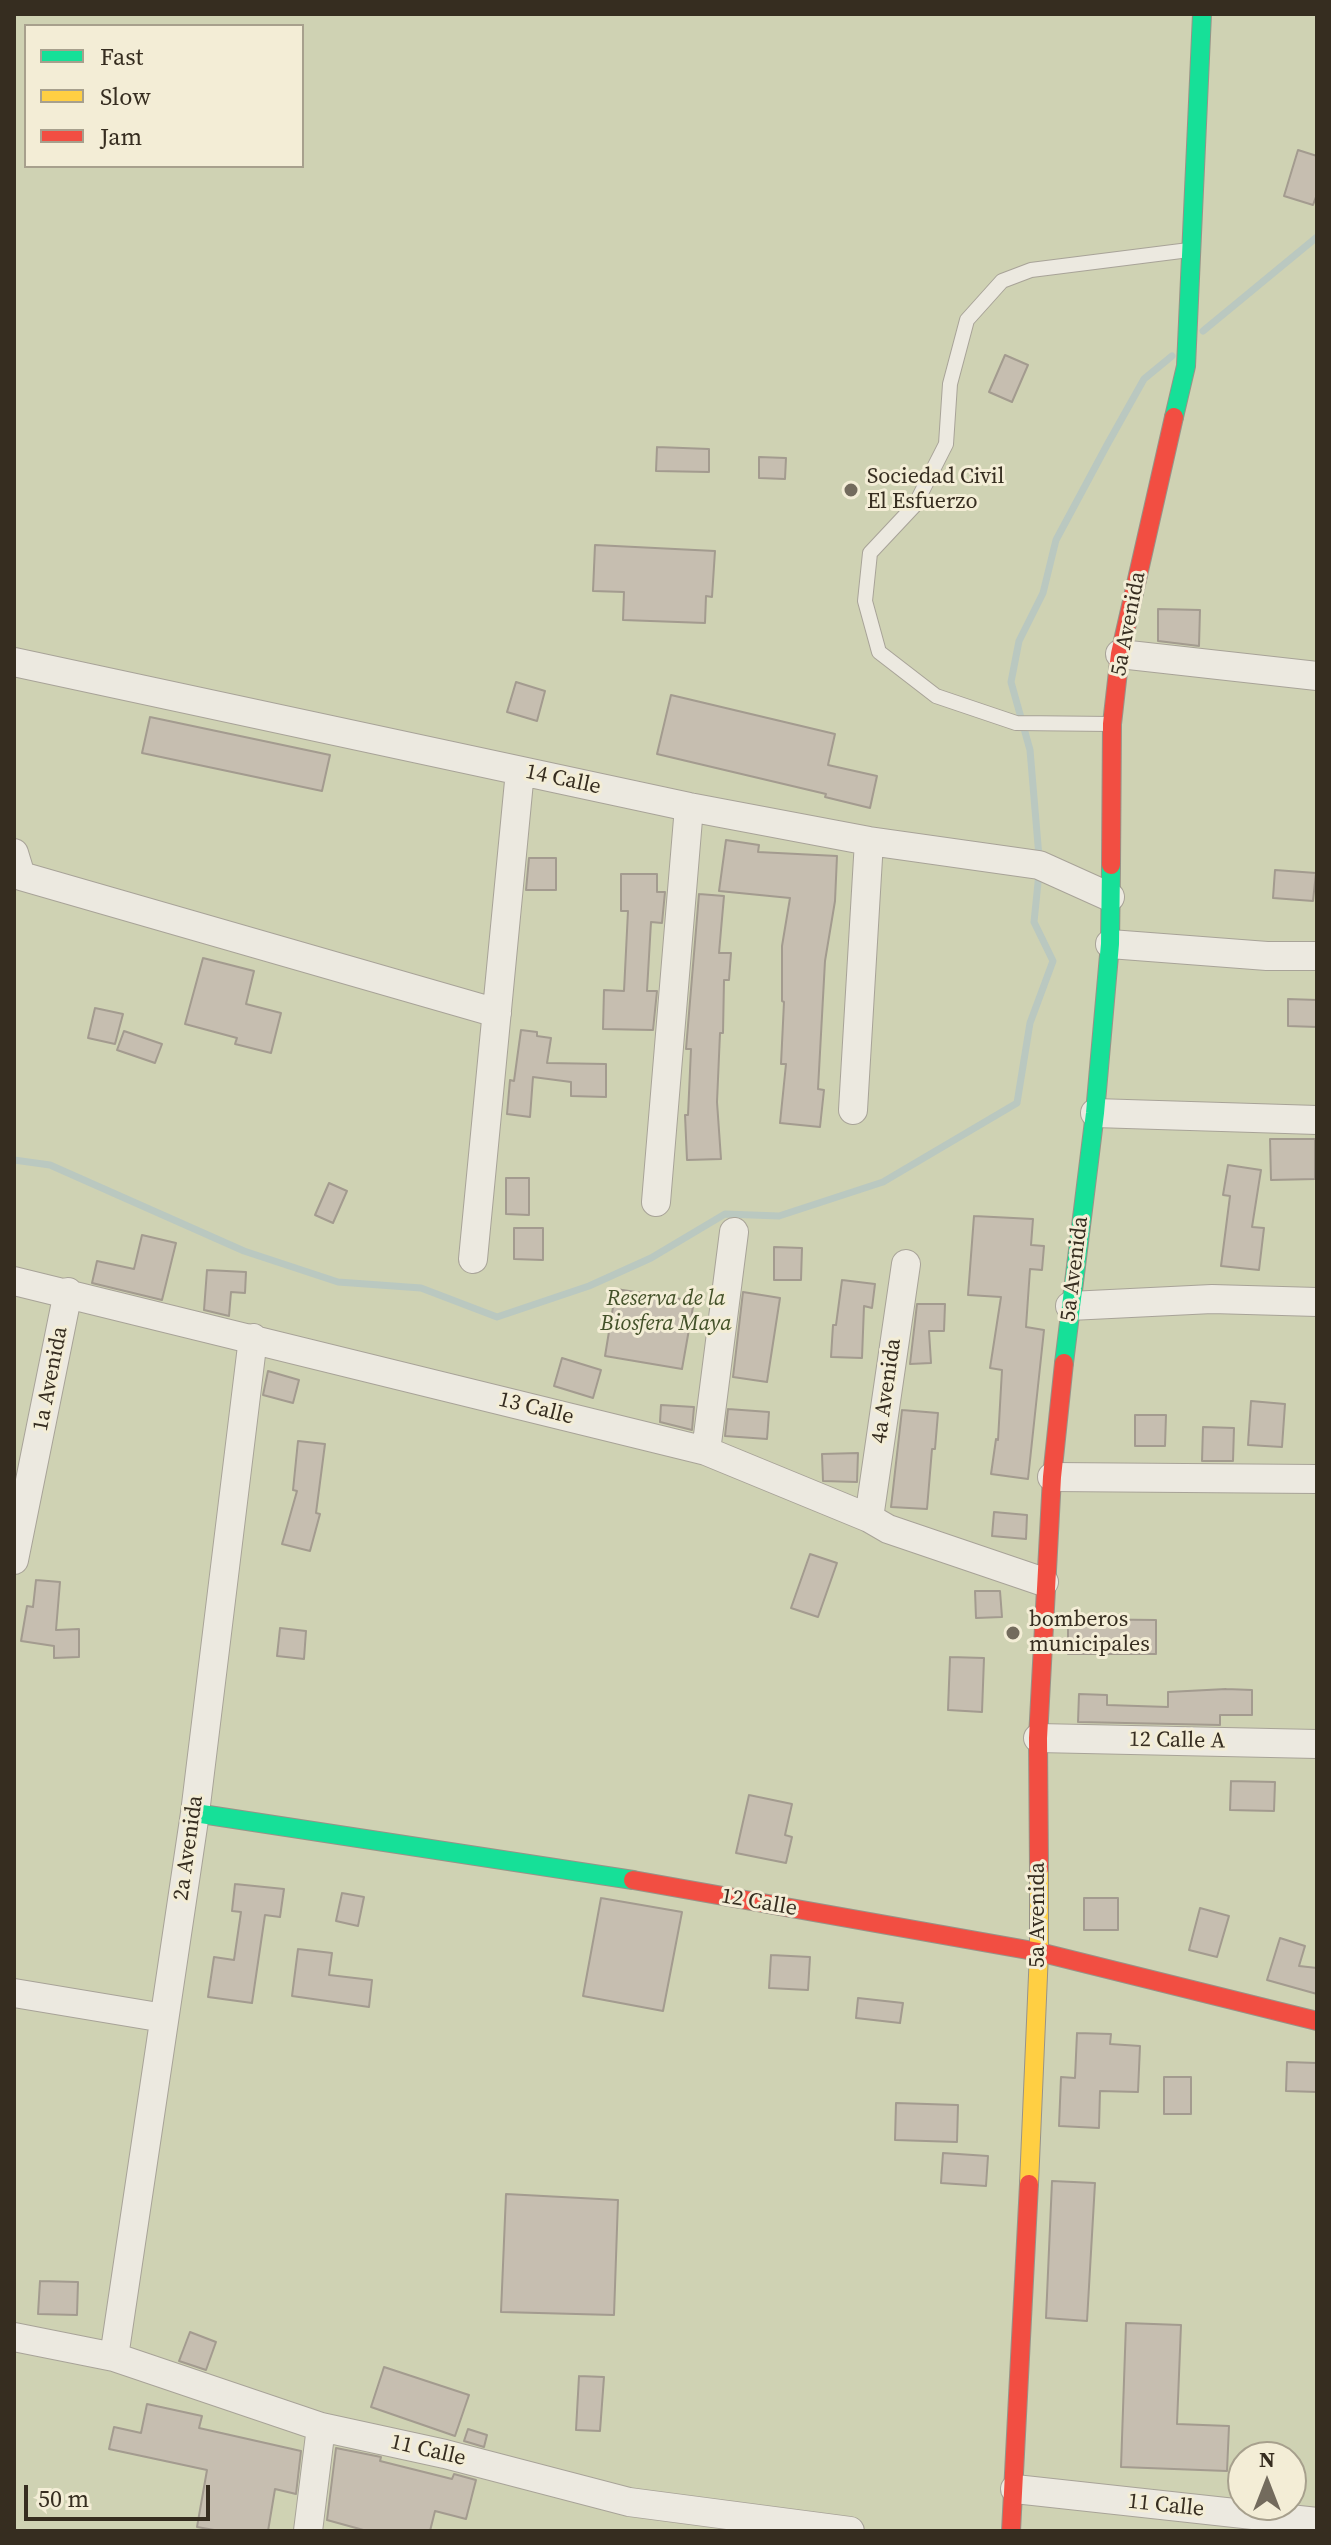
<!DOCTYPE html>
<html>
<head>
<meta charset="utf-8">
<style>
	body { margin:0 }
	#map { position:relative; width:1331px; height:2545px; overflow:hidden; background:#e3decf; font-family:"Source Serif 4",serif }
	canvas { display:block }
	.frame { position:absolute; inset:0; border:16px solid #362d20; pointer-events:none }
	.legend { position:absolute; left:24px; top:24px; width:280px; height:144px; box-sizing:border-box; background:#f3edd6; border:2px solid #a7a08d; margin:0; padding:10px 14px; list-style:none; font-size:24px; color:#362d20 }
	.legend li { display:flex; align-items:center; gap:16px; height:40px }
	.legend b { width:40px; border:2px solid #a7a08d }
	.north { position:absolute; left:1227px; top:2441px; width:80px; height:80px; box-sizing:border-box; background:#f3edd6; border:2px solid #a7a08d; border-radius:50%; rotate:0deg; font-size:22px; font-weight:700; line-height:32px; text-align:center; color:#362d20 }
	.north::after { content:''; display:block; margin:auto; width:28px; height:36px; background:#736b5d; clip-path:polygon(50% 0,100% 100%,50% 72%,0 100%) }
	.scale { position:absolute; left:24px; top:2485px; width:186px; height:36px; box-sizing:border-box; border:4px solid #362d20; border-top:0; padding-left:10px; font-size:24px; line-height:28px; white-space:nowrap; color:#362d20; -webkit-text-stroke:6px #f3edd6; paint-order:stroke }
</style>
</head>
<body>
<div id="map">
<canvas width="1331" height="2545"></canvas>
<div class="frame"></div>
<ul class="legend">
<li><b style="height:10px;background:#16e098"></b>Fast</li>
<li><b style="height:10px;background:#ffcf43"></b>Slow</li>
<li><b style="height:10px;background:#f24e42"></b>Jam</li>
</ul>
<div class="north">N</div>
<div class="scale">50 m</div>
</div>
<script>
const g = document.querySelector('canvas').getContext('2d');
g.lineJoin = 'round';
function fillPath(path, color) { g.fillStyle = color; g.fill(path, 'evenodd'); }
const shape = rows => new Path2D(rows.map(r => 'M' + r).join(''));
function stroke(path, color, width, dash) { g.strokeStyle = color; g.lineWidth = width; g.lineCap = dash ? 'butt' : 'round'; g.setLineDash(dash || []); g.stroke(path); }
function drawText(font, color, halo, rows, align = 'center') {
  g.font = font + ' "Source Serif 4",serif'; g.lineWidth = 6; g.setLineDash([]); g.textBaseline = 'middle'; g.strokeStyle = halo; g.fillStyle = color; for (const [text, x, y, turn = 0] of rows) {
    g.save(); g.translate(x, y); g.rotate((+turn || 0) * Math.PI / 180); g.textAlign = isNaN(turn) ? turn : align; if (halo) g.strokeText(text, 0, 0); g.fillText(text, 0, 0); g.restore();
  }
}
const green = shape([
	[14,14,1317,14,1317,2531,14,2531],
	[26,26,302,26,302,166,26,166],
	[1243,2457,1291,2457,1291,2505,1243,2505]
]);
const stream = shape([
	[1203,331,1317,237],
	[1039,857,1030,750,1011,682,1019,641,1043,593,1056,540,1107,445,1144,379,1172,356],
	[14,1160,50,1165,244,1251,338,1282,421,1288,497,1317,589,1286,651,1258,725,1214,779,1216,883,1182,1017,1103,1030,1023,1053,961,1034,922,1039,873]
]);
const building = shape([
	[1298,150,1317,156,1317,194,1313,205,1284,196,1298,150],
	[1005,355,1028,365,1012,402,989,392,1005,355],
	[657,447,709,449,709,472,656,471,657,447],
	[759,457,786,458,785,479,759,478,759,457],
	[595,545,715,551,712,597,706,596,705,623,623,620,624,592,593,591,595,545],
	[1158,609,1200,610,1199,646,1158,641,1158,609],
	[516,682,545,691,537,721,507,712,516,682],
	[671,695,835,734,828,765,877,776,870,808,825,797,826,794,657,754,671,695],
	[150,717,330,755,322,791,142,753,150,717],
	[726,840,759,845,758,852,837,856,835,901,825,961,818,1089,824,1090,820,1127,780,1123,786,1064,781,1064,784,1002,782,1001,782,946,790,898,719,891,726,840],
	[529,858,556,858,556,890,526,890,529,858],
	[1275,870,1316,873,1313,901,1273,898,1275,870],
	[621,874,657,874,657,892,665,892,662,923,651,922,647,991,657,991,653,1030,603,1029,604,990,624,991,628,911,621,911,621,874],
	[699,894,724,896,719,953,731,953,729,980,724,980,723,1033,720,1033,717,1102,721,1159,687,1160,685,1115,688,1115,691,1049,686,1049,699,894],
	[203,958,254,971,246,1004,281,1013,271,1053,235,1044,237,1038,185,1024,203,958],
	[1288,999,1317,1000,1317,1027,1288,1026,1288,999],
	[95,1008,123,1014,115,1044,88,1038,95,1008],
	[521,1030,537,1032,537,1036,551,1038,547,1063,606,1064,606,1097,571,1096,571,1082,533,1077,530,1117,507,1114,510,1080,514,1081,521,1030],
	[124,1031,162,1044,155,1063,117,1050,124,1031],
	[1270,1139,1315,1139,1315,1179,1271,1180,1270,1139],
	[1228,1165,1261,1170,1252,1227,1264,1228,1259,1270,1221,1266,1230,1196,1223,1195,1228,1165],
	[506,1178,529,1178,529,1215,506,1214,506,1178],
	[329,1183,347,1191,333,1223,315,1215,329,1183],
	[974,1216,1033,1219,1031,1245,1044,1246,1042,1270,1030,1269,1026,1327,1044,1330,1028,1479,991,1474,996,1439,998,1440,1002,1370,990,1368,1001,1297,968,1295,974,1216],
	[514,1228,543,1228,543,1260,514,1259,514,1228],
	[142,1235,176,1243,162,1300,92,1283,97,1261,134,1269,142,1235],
	[774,1247,802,1248,801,1280,774,1280,774,1247],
	[207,1270,246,1272,245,1293,231,1292,229,1316,204,1310,207,1270],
	[842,1280,875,1284,872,1308,864,1306,862,1358,831,1357,833,1325,836,1325,842,1280],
	[616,1289,694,1301,682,1369,605,1356,616,1289],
	[743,1292,780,1298,767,1382,733,1377,743,1292],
	[917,1304,945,1304,944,1331,929,1331,931,1363,910,1364,917,1304],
	[562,1358,601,1370,593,1398,554,1386,562,1358],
	[268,1371,299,1380,293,1403,263,1395,268,1371],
	[1251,1401,1285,1404,1282,1447,1248,1445,1251,1401],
	[661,1405,694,1407,692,1430,660,1422,661,1405],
	[728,1409,769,1412,767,1439,725,1436,728,1409],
	[902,1410,938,1413,935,1449,932,1449,927,1509,891,1507,902,1410],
	[1135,1415,1166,1415,1165,1446,1135,1446,1135,1415],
	[1203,1427,1234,1428,1233,1461,1202,1461,1203,1427],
	[298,1441,325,1444,316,1513,320,1514,310,1551,282,1544,297,1491,293,1490,298,1441],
	[858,1453,857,1482,823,1481,822,1454,858,1453],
	[994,1512,1027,1515,1026,1539,992,1536,994,1512],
	[810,1554,837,1563,818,1617,791,1608,810,1554],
	[36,1580,60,1582,56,1630,79,1629,79,1657,54,1658,54,1646,21,1641,27,1606,33,1607,36,1580],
	[975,1591,1000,1591,1002,1617,976,1618,975,1591],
	[1068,1619,1156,1620,1156,1654,1068,1654,1068,1619],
	[280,1628,306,1631,304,1659,277,1656,280,1628],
	[950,1657,984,1658,982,1712,948,1710,950,1657],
	[1226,1689,1252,1690,1252,1715,1220,1715,1220,1725,1078,1722,1079,1694,1107,1695,1107,1705,1168,1707,1168,1692,1226,1689],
	[1231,1781,1275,1782,1274,1811,1230,1810,1231,1781],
	[749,1795,792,1804,785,1835,792,1837,786,1863,736,1853,749,1795],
	[235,1884,284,1889,280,1917,265,1915,252,2003,208,1997,214,1957,234,1960,241,1912,232,1911,235,1884],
	[342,1893,364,1897,358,1926,336,1921,342,1893],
	[601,1898,682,1912,663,2011,583,1996,601,1898],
	[1084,1898,1118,1898,1118,1930,1084,1930,1084,1898],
	[1200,1908,1229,1916,1217,1957,1189,1950,1200,1908],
	[1280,1938,1305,1946,1299,1966,1317,1968,1317,1994,1267,1980,1280,1938],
	[298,1949,332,1953,329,1975,372,1980,369,2007,292,1996,298,1949],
	[771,1955,810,1957,808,1990,769,1988,771,1955],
	[858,1998,903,2003,900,2023,856,2018,858,1998],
	[1077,2033,1111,2034,1110,2044,1140,2046,1138,2092,1100,2091,1099,2128,1059,2126,1061,2077,1075,2078,1077,2033],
	[1287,2062,1317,2063,1317,2092,1286,2091,1287,2062],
	[1164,2077,1191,2077,1191,2114,1164,2114,1164,2077],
	[896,2103,958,2105,957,2142,895,2140,896,2103],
	[943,2153,988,2156,986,2186,941,2183,943,2153],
	[1052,2181,1095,2183,1087,2321,1046,2318,1052,2181],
	[506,2194,618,2200,614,2315,501,2312,506,2194],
	[40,2281,78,2282,77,2315,38,2314,40,2281],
	[1126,2323,1181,2325,1177,2424,1229,2426,1227,2471,1121,2467,1126,2323],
	[190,2332,216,2342,206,2370,179,2361,190,2332],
	[384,2367,469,2395,455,2436,371,2407,384,2367],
	[579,2376,604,2377,600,2431,576,2430,579,2376],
	[147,2404,202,2416,199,2428,301,2451,296,2494,275,2489,268,2531,220,2531,197,2527,207,2470,109,2449,114,2427,141,2433,147,2404],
	[468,2429,487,2435,484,2447,464,2441,468,2429],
	[336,2448,381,2457,380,2461,452,2479,454,2474,476,2480,466,2519,435,2511,430,2531,367,2531,327,2520,336,2448]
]);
const lane = shape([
	[1111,724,1016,723,936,696,879,652,865,601,870,553,915,505,946,444,950,384,967,320,1002,281,1031,270,1189,250]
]);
const street = shape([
	[1120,654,1317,676],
	[14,662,689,807,869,841,1039,865,1110,897],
	[14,853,21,876,497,1013],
	[1110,944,1267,956,1317,956],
	[853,1110,869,841],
	[1095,1113,1317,1120],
	[656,1202,689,807],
	[473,1259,520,771],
	[14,1281,706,1451,869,1518,888,1529,1044,1582],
	[1070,1306,1212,1299,1317,1302],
	[706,1451,734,1232],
	[1052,1477,1317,1479],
	[869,1518,906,1264],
	[14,1560,68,1292],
	[1038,1738,1317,1744],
	[14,1993,164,2018],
	[14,2337,114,2357,321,2427,445,2454,629,2502,850,2531],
	[114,2357,195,1813,253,1338],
	[1015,2489,1317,2522],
	[308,2531,321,2427]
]);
const fast = shape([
	[1174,417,1186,366,1202,14],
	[1064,1363,1095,1113,1110,944,1111,865],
	[195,1813,633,1880]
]);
const slow = shape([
	[1029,2184,1039,1952,1039,1869]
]);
const jam = shape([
	[1111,865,1112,724,1120,654,1174,417],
	[1039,1869,1038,1738,1052,1477,1064,1363],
	[633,1880,1039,1952,1317,2021],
	[1011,2531,1029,2184]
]);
const markers = [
	[851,490,8,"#736b5d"],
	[1013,1633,8,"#736b5d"]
];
const poiNames = [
	["Sociedad Civil",867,477],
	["El Esfuerzo",867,502],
	["bomberos",1029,1620],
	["municipales",1029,1645]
];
const streetNames = [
	["5a Avenida",1129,624,-79],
	["14 Calle",563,780,12],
	["5a Avenida",1075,1269,-83],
	["1a Avenida",51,1379,-79],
	["4a Avenida",887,1391,-82],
	["13 Calle",536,1409,14],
	["12 Calle A",1177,1741,1],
	["2a Avenida",189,1848,-82],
	["12 Calle",759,1903,10],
	["5a Avenida",1038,1915,-90],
	["11 Calle",428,2451,13],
	["11 Calle",1166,2506,6]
];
const parkNames = [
	["Reserva de la",666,1299],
	["Biosfera Maya",666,1324]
];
fillPath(green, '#cfd2b3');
stroke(stream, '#bac8c0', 7);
fillPath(building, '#c6beb0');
stroke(building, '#a39b8f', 2);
stroke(lane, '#a8a398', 16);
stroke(street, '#a8a398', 30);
stroke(fast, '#989388', 20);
stroke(slow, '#989388', 20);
stroke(jam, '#989388', 20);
stroke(lane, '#ece9e0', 14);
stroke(street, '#ece9e0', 28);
stroke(fast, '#16e098', 18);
stroke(slow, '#ffcf43', 18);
stroke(jam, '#f24e42', 18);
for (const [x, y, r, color] of markers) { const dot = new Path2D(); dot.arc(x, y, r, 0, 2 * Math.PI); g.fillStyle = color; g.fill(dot); stroke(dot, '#f3edd6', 3); }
drawText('22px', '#362d20', '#f3edd6', poiNames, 'left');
drawText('22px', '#362d20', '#f3edd6', streetNames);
drawText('italic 22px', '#435129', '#f3edd6', parkNames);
</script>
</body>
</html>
